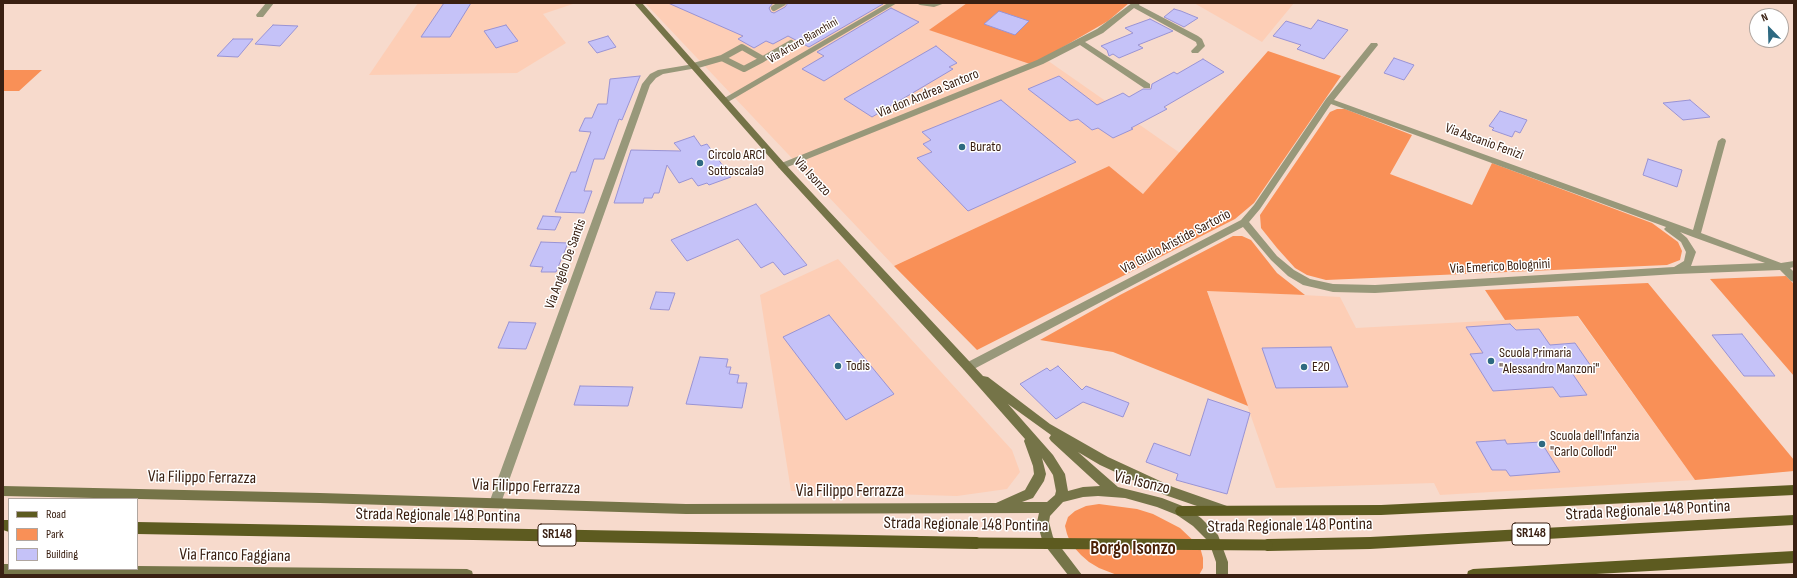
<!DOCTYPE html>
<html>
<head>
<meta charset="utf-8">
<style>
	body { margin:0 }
	#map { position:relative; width:1797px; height:578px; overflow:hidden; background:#f7dacc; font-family:"Sofia Sans Condensed",sans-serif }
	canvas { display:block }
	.frame { position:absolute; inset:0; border:4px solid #3a2012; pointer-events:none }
	.legend { position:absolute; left:8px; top:498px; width:130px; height:72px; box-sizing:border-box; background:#fff; border:1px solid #b0a6a0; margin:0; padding:5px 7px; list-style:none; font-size:12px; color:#3a2012 }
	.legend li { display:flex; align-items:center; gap:8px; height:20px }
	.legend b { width:20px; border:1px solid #b0a6a0 }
	.north { position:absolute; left:1749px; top:8px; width:40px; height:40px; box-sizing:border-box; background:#fff; border:1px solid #b0a6a0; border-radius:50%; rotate:337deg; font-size:11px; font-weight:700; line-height:16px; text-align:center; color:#3a2012 }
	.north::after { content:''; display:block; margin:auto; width:14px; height:18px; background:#2e6981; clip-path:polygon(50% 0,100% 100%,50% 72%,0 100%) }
</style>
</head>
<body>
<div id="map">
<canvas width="1797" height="578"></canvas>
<div class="frame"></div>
<ul class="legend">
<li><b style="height:5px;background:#5d5b20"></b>Road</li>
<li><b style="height:11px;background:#f99057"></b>Park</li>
<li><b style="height:11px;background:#c5c2f8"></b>Building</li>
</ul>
<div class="north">N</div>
</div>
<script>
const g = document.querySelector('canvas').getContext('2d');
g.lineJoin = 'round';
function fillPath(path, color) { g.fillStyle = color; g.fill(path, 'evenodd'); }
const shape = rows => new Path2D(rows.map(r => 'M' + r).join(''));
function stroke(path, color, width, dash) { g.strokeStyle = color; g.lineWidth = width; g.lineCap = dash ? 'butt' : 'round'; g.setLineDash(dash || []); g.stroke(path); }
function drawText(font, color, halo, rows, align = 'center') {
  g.font = font + ' "Sofia Sans Condensed",sans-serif'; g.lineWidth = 3; g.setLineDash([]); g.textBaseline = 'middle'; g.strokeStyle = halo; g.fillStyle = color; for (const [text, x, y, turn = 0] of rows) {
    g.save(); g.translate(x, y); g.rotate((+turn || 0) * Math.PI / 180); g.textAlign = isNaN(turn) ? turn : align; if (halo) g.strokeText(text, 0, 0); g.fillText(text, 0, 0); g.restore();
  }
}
const built = shape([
	[418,3,576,3,543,14,566,43,517,73,369,75],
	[645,3,967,3,930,30,1044,58,1180,153,1143,194,1109,166,894,266],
	[1194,3,1294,3,1262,42],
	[838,259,1012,450,1020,472,1007,489,957,496,791,491,760,295],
	[1207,290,1340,297,1356,328,1577,316,1695,480,1440,495,1434,483,1276,488]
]);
const green = shape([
	[967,3,1129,3,1108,21,1044,58,1030,64,929,30],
	[1268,51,1341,76,1254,203,1235,219,977,350,894,266,1109,166,1143,194],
	[3,70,42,70,19,91,3,91],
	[1337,109,1345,109,1412,135,1390,174,1472,205,1492,163,1652,223,1678,242,1682,251,1680,260,1667,265,1326,280,1307,275,1295,268,1277,248,1261,228,1260,215,1330,112],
	[1233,236,1242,236,1251,240,1277,273,1305,295,1207,291,1248,406,1113,352,1040,340,1120,295],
	[1786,276,1794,284,1794,376,1710,279],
	[1648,283,1794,460,1794,471,1695,480,1578,316,1505,320,1485,290],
	[1099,504,1137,509,1153,514,1180,528,1200,547,1203,558,1203,568,1199,575,1117,575,1099,568,1089,562,1081,555,1071,544,1067,534,1065,526,1068,517,1075,511,1086,506]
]);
const building = shape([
	[444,3,471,3,450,37,421,37,444,3],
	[668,3,773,3,769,8,771,12,774,13,785,7,788,3,880,3,883,4,809,47,788,36,773,44,766,41,754,48,738,39,743,36,668,3],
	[891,8,919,22,824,81,802,69,824,56,817,52,891,8],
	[1174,9,1181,11,1198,18,1184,27,1164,17,1174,9],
	[999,11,1029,21,1015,35,984,24,999,11],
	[1150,19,1173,31,1138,45,1143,48,1119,58,1113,54,1109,56,1107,50,1101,46,1133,33,1125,28,1150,19],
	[1318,20,1348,30,1324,59,1297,49,1301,45,1273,36,1286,21,1311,29,1318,20],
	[273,25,298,26,280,46,255,44,273,25],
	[506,25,518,41,496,48,484,31,506,25],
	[608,36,616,47,597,53,588,42,608,36],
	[233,39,253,39,238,57,217,56,233,39],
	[936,46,957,63,949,67,953,69,872,117,844,99,936,46],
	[1394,58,1414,65,1404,80,1384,73,1394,58],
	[1203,59,1224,72,1164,107,1167,109,1131,128,1133,129,1113,138,1098,128,1092,130,1078,119,1070,121,1028,89,1059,76,1097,105,1123,93,1129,97,1143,89,1151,89,1152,84,1174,72,1177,74,1203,59],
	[640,76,622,120,619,119,604,159,594,159,584,191,592,191,584,213,555,212,571,172,576,172,591,132,579,131,585,118,592,118,598,104,607,104,610,79,640,76],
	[1001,100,1076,162,968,211,917,158,932,152,923,144,931,140,922,132,1001,100],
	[1690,100,1710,117,1683,120,1663,103,1690,100],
	[1500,111,1527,120,1520,133,1515,131,1512,137,1492,130,1494,128,1489,126,1500,111],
	[694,136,701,146,707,144,731,177,709,185,707,183,698,186,692,178,679,183,667,165,659,193,654,193,652,198,644,198,643,203,614,203,631,150,681,151,674,143,694,136],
	[1648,159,1682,170,1677,187,1643,175,1648,159],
	[756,204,807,265,784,275,773,262,761,268,738,239,687,261,671,240,756,204],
	[543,216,561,217,555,230,537,229,543,216],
	[541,242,568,243,556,272,541,272,543,267,530,266,541,242],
	[656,292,675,293,669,310,650,309,656,292],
	[829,315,894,394,846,420,783,337,829,315],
	[509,322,536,323,526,349,498,348,509,322],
	[1510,324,1516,330,1539,329,1550,345,1575,343,1595,372,1572,373,1587,395,1560,397,1553,387,1493,391,1470,354,1483,353,1466,327,1510,324],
	[1742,334,1775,376,1744,376,1712,335,1742,334],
	[1331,347,1348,387,1276,388,1262,348,1331,347],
	[700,357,728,359,726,367,731,367,729,374,739,375,737,383,747,383,742,408,686,404,700,357],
	[1058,366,1082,390,1086,386,1129,403,1123,417,1083,402,1056,419,1020,384,1047,368,1050,371,1058,366],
	[580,386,633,387,628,406,574,405,580,386],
	[1208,399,1250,413,1227,494,1176,480,1178,474,1146,462,1154,443,1190,456,1208,399],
	[1505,440,1507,444,1541,442,1560,472,1510,476,1506,470,1492,470,1476,442,1505,440]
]);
const lane = shape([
	[774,8,783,3],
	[722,58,744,69,763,59],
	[694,66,722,58,742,47,763,59,791,43]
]);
const street = shape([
	[266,3,274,3,263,17,257,17,256,15,266,3],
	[888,3,897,3,728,102,725,102,721,100,888,3],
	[916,3,945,3,934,7,920,5,916,3],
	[1132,3,1140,3,1139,5,1198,36,1202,39,1205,46,1198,53,1192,53,1191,51,1197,45,1196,42,1134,8,1103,33,1085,42,1150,84,1150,88,1144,88,1080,45,1043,64,785,168,779,168,778,166,779,164,1037,60,1097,29,1132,3],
	[1371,43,1377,43,1378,45,1334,100,1693,230,1718,141,1722,138,1725,139,1726,141,1701,233,1781,263,1794,261,1794,267,1790,268,1794,272,1794,282,1791,281,1780,270,1676,274,1375,293,1333,292,1303,285,1288,276,1271,260,1243,227,972,370,964,370,963,367,964,364,1241,220,1254,205,1326,99,1371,43],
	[1331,104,1666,227,1664,229,1666,231,1681,242,1686,252,1684,261,1674,267,1375,285,1333,284,1310,279,1294,270,1277,256,1249,222,1260,209,1331,104],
	[1680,232,1693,237,1765,263,1691,266,1696,252,1687,238,1680,232],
	[694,64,697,64,697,68,663,74,656,78,650,85,501,503,499,507,495,508,491,507,489,503,642,84,650,74,658,70,694,64]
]);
const secondary = shape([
	[634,3,642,3,785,164,983,376,988,377,1050,424,1108,457,1173,487,1227,506,1229,510,1227,514,1223,515,1165,495,1100,465,1078,452,1118,487,1162,498,1185,507,1201,518,1218,535,1228,562,1228,575,1216,575,1216,562,1209,542,1193,526,1177,515,1157,507,1125,498,1098,496,1083,497,1063,502,1050,516,1049,522,1053,537,1082,575,1068,575,1043,543,1037,522,1039,513,686,514,320,503,3,496,3,486,320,493,686,504,990,503,996,503,1025,490,1034,474,1033,466,1024,441,1025,439,964,370,779,168,634,3],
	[1008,404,1051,435,1049,438,1051,441,1100,486,1083,487,1068,491,1065,474,1053,455,1008,404],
	[1042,458,1053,475,1056,491,1055,495,1047,502,1022,502,1033,498,1044,481,1046,474,1042,458],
	[3,564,9,564,9,569,137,569,137,566,467,569,472,571,473,575,3,575,3,564]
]);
const primary = shape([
	[1794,485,1794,495,1381,515,1181,516,1177,515,1175,511,1177,507,1181,506,1381,505,1794,485],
	[1794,515,1794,525,1370,549,1267,551,1263,549,1261,545,1263,541,1267,539,1370,537,1794,515],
	[3,520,9,520,9,532,3,530,3,520],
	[137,522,977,537,981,539,983,543,981,547,977,549,137,534,137,522],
	[1794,551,1794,563,1578,575,1467,575,1468,571,1473,569,1794,551]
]);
const primaryBridge = shape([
	[977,543,1267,545]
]);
const markers = [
	[962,147,4,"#2e6981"],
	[700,163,4,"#2e6981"],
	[1491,361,4,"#2e6981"],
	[838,366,4,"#2e6981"],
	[1304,367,4,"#2e6981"],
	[1542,444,4,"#2e6981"]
];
const farStreetnames = [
	["Via Arturo Bianchini",803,41,-30]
];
const shields = [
	[1531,534,38],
	[557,535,38]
];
const shieldNames = [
	["SR148",1531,534],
	["SR148",557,535]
];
const streetNames = [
	["Via don Andrea Santoro",928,94,-22],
	["Via Ascanio Fenizi",1484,142,20],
	["Via Isonzo",812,177,47],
	["Via Giulio Aristide Sartorio",1176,242,-28],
	["Via Angelo De Santis",566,264,-70],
	["Via Emerico Bolognini",1500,267,-3]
];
const poiNames = [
	["Burato",970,147],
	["Circolo ARCI",708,155],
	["Sottoscala9",708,171],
	["Scuola Primaria",1499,353],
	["\"Alessandro Manzoni\"",1499,369],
	["Todis",846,366],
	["E20",1312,367],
	["Scuola dell'Infanzia",1550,436],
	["\"Carlo Collodi\"",1550,452]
];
const nearStreetnames = [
	["Via Filippo Ferrazza",202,478,1],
	["Via Isonzo",1142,483,13],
	["Via Filippo Ferrazza",526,487,2],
	["Via Filippo Ferrazza",850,492],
	["Strada Regionale 148 Pontina",1648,511,-3],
	["Strada Regionale 148 Pontina",438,516,1],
	["Strada Regionale 148 Pontina",966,525,1],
	["Strada Regionale 148 Pontina",1290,526,-1],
	["Via Franco Faggiana",235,556,1]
];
const nearQuarternames = [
	["Borgo Isonzo",1133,549]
];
fillPath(built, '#fdceb6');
fillPath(green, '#f99057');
fillPath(building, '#c5c2f8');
stroke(building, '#9993d4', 1);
stroke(lane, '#98987a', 6);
fillPath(street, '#98987a');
fillPath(secondary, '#757448');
fillPath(primary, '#5d5b20');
stroke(primaryBridge, '#5d5b20', 11);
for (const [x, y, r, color] of markers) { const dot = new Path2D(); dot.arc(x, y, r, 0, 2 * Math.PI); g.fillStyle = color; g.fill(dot); stroke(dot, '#fff', 1.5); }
drawText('12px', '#3a2012', '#fff', farStreetnames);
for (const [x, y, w] of shields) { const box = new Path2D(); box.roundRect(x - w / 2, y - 11, w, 22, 3); g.fillStyle = '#fff'; g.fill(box); stroke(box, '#3a2012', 1); }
drawText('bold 13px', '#3a2012', null, shieldNames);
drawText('14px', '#3a2012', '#fff', streetNames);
drawText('14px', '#3a2012', '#fff', poiNames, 'left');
drawText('17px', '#3a2012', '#fff', nearStreetnames);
drawText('bold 19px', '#4c2107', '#fff', nearQuarternames);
</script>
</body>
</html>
